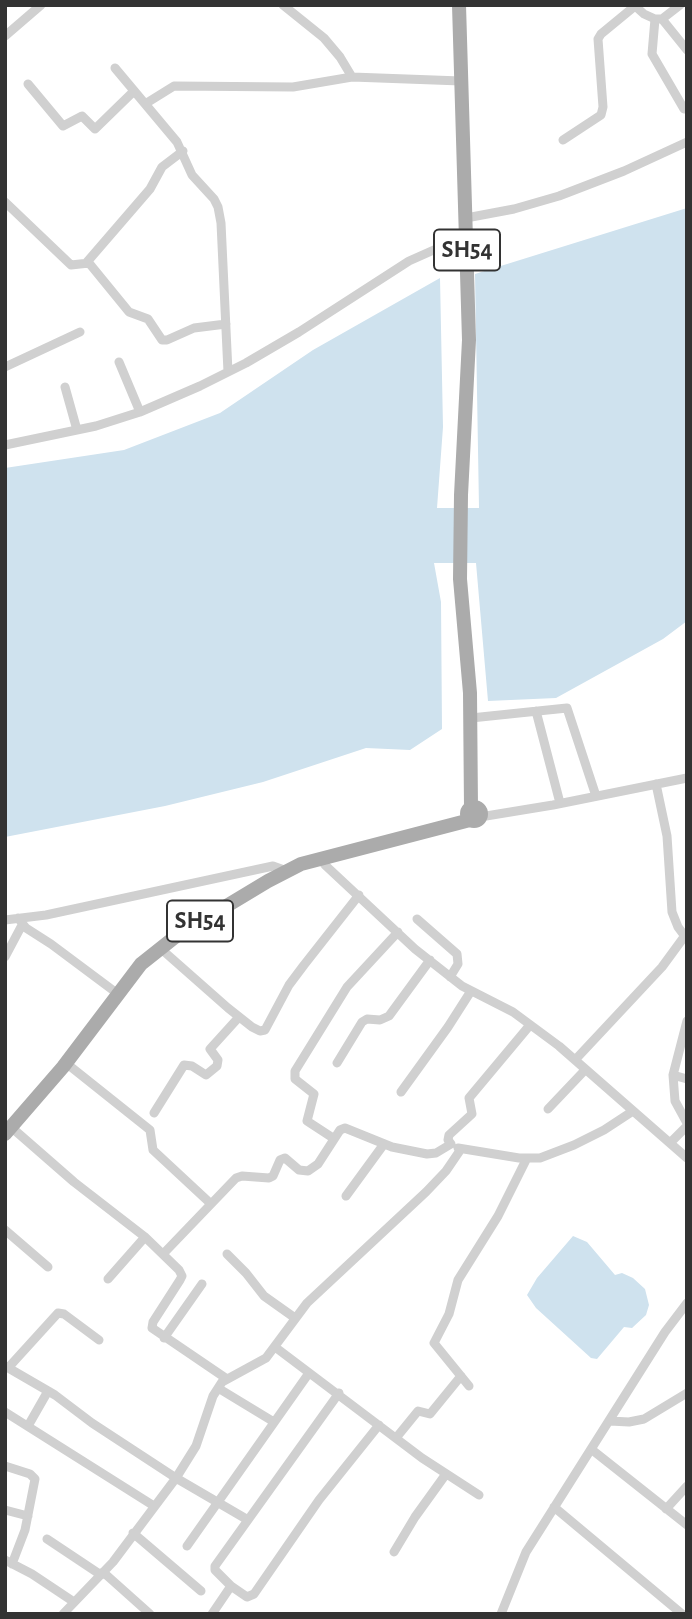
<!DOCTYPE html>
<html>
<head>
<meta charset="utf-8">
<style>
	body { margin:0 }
	#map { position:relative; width:692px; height:1619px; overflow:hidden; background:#fff; font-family:"Alegreya Sans",sans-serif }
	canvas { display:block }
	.frame { position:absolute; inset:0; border:7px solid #333; pointer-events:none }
</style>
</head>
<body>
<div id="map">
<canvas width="692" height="1619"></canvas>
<div class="frame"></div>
</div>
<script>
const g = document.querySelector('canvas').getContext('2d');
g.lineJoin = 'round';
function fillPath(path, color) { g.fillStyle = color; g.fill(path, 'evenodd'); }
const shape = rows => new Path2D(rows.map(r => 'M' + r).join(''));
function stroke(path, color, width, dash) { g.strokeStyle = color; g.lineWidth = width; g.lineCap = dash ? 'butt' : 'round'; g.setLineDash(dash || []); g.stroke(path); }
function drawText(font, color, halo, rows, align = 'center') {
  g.font = font + ' "Alegreya Sans",sans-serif'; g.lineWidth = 7; g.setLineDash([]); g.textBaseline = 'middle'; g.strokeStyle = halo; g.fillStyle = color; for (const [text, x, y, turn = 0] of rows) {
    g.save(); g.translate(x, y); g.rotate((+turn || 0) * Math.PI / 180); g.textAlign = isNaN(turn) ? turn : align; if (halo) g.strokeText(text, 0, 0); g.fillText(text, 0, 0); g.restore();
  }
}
const water = shape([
	[687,208,687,621,663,639,556,698,488,701,476,563,434,563,441,602,442,729,410,750,366,748,263,782,165,806,5,837,5,468,124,450,220,413,313,350,440,278,443,427,437,508,479,508,475,274],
	[573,1236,587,1242,615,1275,622,1273,633,1278,645,1289,649,1305,646,1315,632,1328,624,1327,597,1359,591,1358,536,1308,527,1295,537,1278]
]);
const street = shape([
	[283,5,324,38,340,57,352,77,461,81],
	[634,5,644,14,655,19,662,19,680,5],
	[655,19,652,54,684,109],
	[662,19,687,50],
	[5,36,41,5],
	[115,68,177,142,192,175,214,199,218,207,221,223,228,372],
	[28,84,63,126,82,116,95,129,134,91],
	[145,104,174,86,293,87,352,77],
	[563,140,601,115,603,107,598,39,601,34,635,6],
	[5,202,71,265,89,263,129,312,148,319,162,340,167,340,194,328,226,324],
	[466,218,514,209,559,196,624,171,687,142],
	[87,262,150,189,162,167,183,151],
	[119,362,140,412],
	[5,367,80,332],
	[65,387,77,430],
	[5,445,96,426,140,412,200,386,246,363,299,332,409,261,445,245,467,243],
	[536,711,560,803],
	[471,718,567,708,596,796],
	[656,784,667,836,672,912,678,927,687,939],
	[480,817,553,805,687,778],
	[320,858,325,865,415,949,462,986,513,1012,559,1046,687,1158],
	[18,918,26,928,51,944,118,994],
	[417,919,457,954,458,964,450,977],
	[5,920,46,915,273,866,287,871],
	[160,948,228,1008,252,1027,260,1031,265,1030,289,985,304,965,359,895],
	[5,957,22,925],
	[687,1021,673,1075,687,1079],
	[575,1060,662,967,684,937],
	[66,1063,150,1130,153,1150,210,1203],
	[337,1063,362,1022,367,1019,380,1020,389,1016,430,960],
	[673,1075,675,1101,687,1123],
	[401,1092,448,1027,471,991],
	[548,1109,585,1070],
	[154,1113,184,1065,192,1066,206,1075,217,1066,218,1060,210,1049,239,1017],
	[11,1127,74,1182,145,1237,179,1270,182,1276,180,1280,153,1322,152,1328,227,1379],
	[333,1138,307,1121,314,1094,295,1079,295,1071,347,987,398,932],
	[670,1143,687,1126],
	[451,1144,448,1140,449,1135,472,1114,469,1098,530,1025],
	[458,1148,519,1158,540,1158,574,1145,604,1130,633,1111],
	[346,1196,384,1144],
	[5,1230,48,1267],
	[164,1253,236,1178,242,1176,269,1178,273,1176,280,1160,285,1158,299,1170,308,1171,318,1164,340,1130,345,1128,392,1147,427,1154,436,1153,451,1144],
	[227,1254,246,1273,264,1296,295,1318],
	[108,1279,145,1237],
	[164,1338,202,1284],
	[275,1347,422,1458,479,1495],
	[5,1366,55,1395,92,1423,176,1478,248,1520],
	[8,1368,58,1313,64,1314,99,1340],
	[469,1386,434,1343,449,1314,458,1280,498,1216,527,1158],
	[218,1388,274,1422],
	[5,1412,154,1506],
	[610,1421,629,1422,644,1419,687,1393],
	[28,1426,48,1391],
	[396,1438,418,1411,430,1414,461,1376],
	[591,1449,687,1525],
	[5,1466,30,1474,35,1479,25,1530,12,1564],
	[554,1507,682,1614],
	[666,1509,687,1486],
	[5,1510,28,1516],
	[133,1533,201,1591],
	[47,1539,101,1575],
	[187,1546,309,1373],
	[394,1552,415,1517,446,1474],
	[5,1560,32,1574,74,1602],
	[103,1572,150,1614],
	[231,1586,247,1597,254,1594,319,1500,379,1425],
	[63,1614,113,1562,176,1478,196,1446,213,1396,222,1382,266,1358,307,1303,426,1192,446,1171,461,1149],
	[212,1614,231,1586,215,1570,215,1566,339,1393],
	[501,1614,526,1552,665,1332,687,1303]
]);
const primary = shape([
	[459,5,469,340,461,495,460,579,470,693,471,808],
	'467 814a7 7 0 1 1 14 0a7 7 0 1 1-14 0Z',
	[5,1134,63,1067,141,964,175,937,268,881,301,864,470,820]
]);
const shields = [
	[467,250,66],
	[200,921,66]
];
const shieldNames = [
	["SH54",467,250],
	["SH54",200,921]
];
fillPath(water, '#cfe2ee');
stroke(street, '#d0d0d0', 9);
stroke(primary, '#ababab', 14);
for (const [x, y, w] of shields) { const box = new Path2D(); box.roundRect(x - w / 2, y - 20.5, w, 41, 5); g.fillStyle = '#fff'; g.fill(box); stroke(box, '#333', 2); }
drawText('bold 24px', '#333', null, shieldNames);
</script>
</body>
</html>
